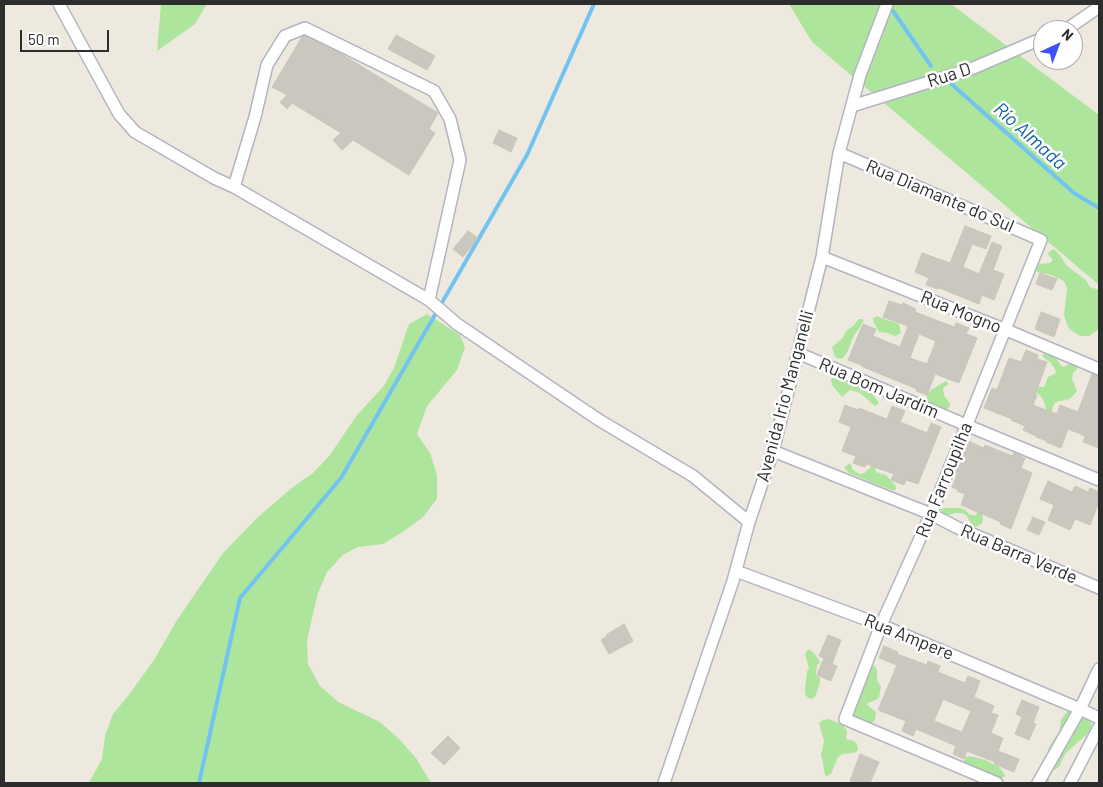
<!DOCTYPE html>
<html>
<head>
<meta charset="utf-8">
<style>
	body { margin:0 }
	#map { position:relative; width:1103px; height:787px; overflow:hidden; background:#eee9df; font-family:Barlow,sans-serif }
	canvas { display:block }
	.frame { position:absolute; inset:0; border:5px solid #2d2d2d; pointer-events:none }
	.north { position:absolute; left:1033px; top:20px; width:50px; height:50px; box-sizing:border-box; background:#fff; border:1px solid #ababab; border-radius:50%; rotate:43deg; font-size:14px; font-weight:700; line-height:20px; text-align:center; color:#2d2d2d }
	.north::after { content:''; display:block; margin:auto; width:18px; height:22px; background:#3f51fb; clip-path:polygon(50% 0,100% 100%,50% 72%,0 100%) }
	.scale { position:absolute; left:20px; top:30px; width:89px; height:22px; box-sizing:border-box; border:2px solid #2d2d2d; border-top:0; padding-left:6px; font-size:15px; line-height:18px; white-space:nowrap; color:#2d2d2d; -webkit-text-stroke:4px #fff; paint-order:stroke }
</style>
</head>
<body>
<div id="map">
<canvas width="1103" height="787"></canvas>
<div class="frame"></div>
<div class="north">N</div>
<div class="scale">50 m</div>
</div>
<script>
const g = document.querySelector('canvas').getContext('2d');
g.lineJoin = 'round';
function fillPath(path, color) { g.fillStyle = color; g.fill(path, 'evenodd'); }
const shape = rows => new Path2D(rows.map(r => 'M' + r).join(''));
function stroke(path, color, width, dash) { g.strokeStyle = color; g.lineWidth = width; g.lineCap = dash ? 'butt' : 'round'; g.setLineDash(dash || []); g.stroke(path); }
function drawText(font, color, halo, rows, align = 'center') {
  g.font = font + ' Barlow,sans-serif'; g.lineWidth = 5; g.setLineDash([]); g.textBaseline = 'middle'; g.strokeStyle = halo; g.fillStyle = color; for (const [text, x, y, turn = 0] of rows) {
    g.save(); g.translate(x, y); g.rotate((+turn || 0) * Math.PI / 180); g.textAlign = isNaN(turn) ? turn : align; if (halo) g.strokeText(text, 0, 0); g.fillText(text, 0, 0); g.restore();
  }
}
const green = shape([
	[161,4,207,4,195,24,157,51],
	[789,4,951,4,1099,115,1099,285,812,42],
	[1054,249,1060,255,1067,266,1086,280,1090,287,1099,290,1099,329,1089,336,1080,336,1072,331,1068,327,1064,315,1067,288,1064,281,1051,275,1037,272,1036,267,1040,264,1050,263,1053,260,1048,254,1049,252],
	[427,314,460,335,465,347,457,370,427,406,417,434,430,453,437,475,437,499,423,517,404,531,383,544,358,547,343,555,327,572,318,593,307,640,308,664,320,686,338,702,380,722,399,739,416,758,431,783,89,783,102,759,105,736,113,714,128,696,154,660,177,620,223,553,258,517,293,487,313,473,330,455,357,415,383,387,394,368,409,324],
	[876,316,899,324,901,333,895,336,888,333,879,332,874,323,873,319],
	[859,319,862,319,864,320,858,330,854,335,847,353,843,358,839,359,835,357,832,347,843,338,846,331,853,326],
	[1046,353,1049,353,1054,356,1061,365,1064,367,1069,364,1073,364,1077,368,1076,370,1073,373,1072,379,1077,391,1070,399,1056,402,1053,406,1052,411,1049,412,1047,411,1044,402,1040,395,1031,390,1036,387,1044,387,1048,377,1056,373,1055,369,1050,362,1044,358,1042,355],
	[837,375,870,390,879,403,875,406,860,393,850,390,842,397,832,385,831,379,834,376],
	[946,381,949,384,944,387,943,390,944,395,950,404,949,408,944,410,933,405,927,399,927,395,931,390],
	[850,463,853,470,860,474,864,473,872,466,875,467,876,472,886,475,896,486,896,490,891,490,849,473,845,469,845,467],
	[944,508,960,508,965,510,969,514,975,516,978,511,983,513,982,515,983,519,982,523,978,526,975,527,972,525,966,515,962,513,955,513,946,516,942,514,941,510],
	[809,649,814,653,819,660,820,663,817,665,816,673,816,675,820,678,820,683,815,697,812,699,808,698,805,694,805,689,807,671,809,668,805,654,807,651],
	[868,666,875,666,877,670,877,680,881,687,879,697,876,700,868,703,867,705,876,712,875,720,872,723,868,725,854,719,852,714,853,702,861,693],
	[1070,710,1073,710,1071,741,1079,711,1090,718,1092,728,1086,735,1065,754,1059,767,1049,773,1049,783,1034,783,1039,775,1041,766,1046,759,1049,747,1059,732,1061,720,1065,714],
	[829,719,843,725,847,731,846,739,854,741,857,744,858,750,854,753,842,754,838,757,831,774,826,777,824,771,823,762,821,755,824,741,819,723,823,720],
	[969,756,986,760,994,765,998,766,1003,772,1005,776,998,781,965,767,964,761,966,757]
]);
const stream = shape([
	[893,11,931,66],
	[947,80,1074,193,1099,208],
	[199,783,240,598,341,478,527,155,594,4]
]);
const building = shape([
	[396,35,435,56,427,70,388,49,396,35],
	[305,36,338,52,438,113,429,129,435,133,409,175,353,140,342,150,333,140,341,133,292,103,287,109,280,102,287,95,272,87,302,37,305,36],
	[499,130,517,138,511,152,493,143,499,130],
	[965,226,991,236,986,249,972,244,963,267,979,274,992,242,1002,246,993,270,1004,274,994,300,982,295,979,304,939,288,938,289,926,285,929,278,915,272,922,253,950,263,965,226],
	[468,231,478,238,463,257,453,249,468,231],
	[1040,273,1057,279,1052,290,1036,284,1040,273],
	[889,301,902,305,903,303,916,309,915,312,954,327,956,323,969,328,966,334,977,338,959,383,935,374,927,395,916,391,917,389,863,367,863,366,848,360,863,324,876,329,873,336,900,347,908,326,883,317,889,301],
	[919,334,936,341,927,364,910,358,919,334],
	[1041,312,1060,319,1054,337,1035,329,1041,312],
	[1026,350,1038,355,1037,359,1047,362,1035,395,1037,395,1033,405,1057,414,1060,405,1078,412,1092,374,1099,376,1099,448,1083,442,1085,436,1068,429,1061,448,1046,442,1047,441,1036,437,1036,436,1023,430,1025,426,1011,420,1012,419,984,408,992,388,997,390,1009,358,1021,362,1026,350],
	[845,405,858,410,859,408,887,419,892,406,905,411,900,422,927,433,931,423,941,427,918,484,906,480,904,485,891,480,894,474,866,464,865,467,853,463,856,456,842,451,851,427,839,422,845,405],
	[968,441,984,448,985,445,1012,456,1014,453,1025,458,1021,468,1032,473,1011,529,1000,524,1001,522,961,505,965,494,957,491,958,490,952,487,957,475,955,475,968,441],
	[1048,481,1072,492,1075,486,1088,492,1090,488,1099,492,1099,502,1090,525,1075,519,1070,530,1048,520,1054,505,1040,499,1048,481],
	[1033,517,1045,522,1039,535,1027,530,1033,517],
	[624,624,633,641,609,654,601,640,607,636,606,635,624,624],
	[828,635,841,640,832,664,837,666,831,681,817,675,824,658,819,656,828,635],
	[884,646,898,652,897,654,927,665,928,661,940,666,938,672,965,683,968,676,980,681,974,697,994,706,991,713,998,715,991,733,1003,738,998,751,1019,759,1014,772,994,764,995,762,967,751,964,759,953,754,956,746,916,729,913,736,902,731,906,721,878,710,897,665,879,658,884,646],
	[943,699,971,711,962,732,934,721,943,699],
	[1022,700,1039,707,1033,723,1036,724,1029,740,1015,734,1022,717,1016,714,1022,700],
	[448,736,460,748,444,765,431,753,448,736],
	[860,754,879,762,870,783,856,783,850,781,860,754]
]);
const minor = shape([
	[59,4,119,114,135,132,214,178,234,187,429,300,457,324,599,420,693,476,749,522],
	[1063,30,1070,27,1099,7],
	[852,106,971,69,1043,38],
	[839,153,1041,240,931,514,881,625,845,719,997,783],
	[234,187,255,117,267,65,285,36,305,28,434,91,450,119,460,160,429,300],
	[822,257,1004,329,1099,369],
	[798,353,966,425,1099,480],
	[773,451,931,514,956,527,1099,588],
	[736,571,881,625,1080,709,1099,718],
	[664,783,733,581,749,522,773,451,822,257,839,153,860,75,887,4],
	[1038,783,1080,709,1099,669],
	[1070,783,1099,727]
]);
const streetNames = [
	["Rua D",949,75,-18],
	["Rua Diamante do Sul",940,196,23],
	["Rua Mogno",961,312,22],
	["Rua Bom Jardim",879,388,23],
	["Avenida Irio Manganelli",785,396,-75],
	["Rua Farroupilha",944,480,-68],
	["Rua Barra Verde",1019,554,23],
	["Rua Ampere",909,637,22]
];
const waterNames = [
	["Río Almada",1030,136,42]
];
fillPath(green, '#aee59c');
stroke(stream, '#73c3f0', 4);
fillPath(building, '#cac7be');
stroke(building, '#cac5b9', 1);
stroke(minor, '#b3b4c0', 14);
stroke(minor, '#fff', 11);
drawText('18px', '#2d2d2d', '#fff', streetNames);
drawText('italic 19px', '#0d60a1', '#fff', waterNames);
</script>
</body>
</html>
